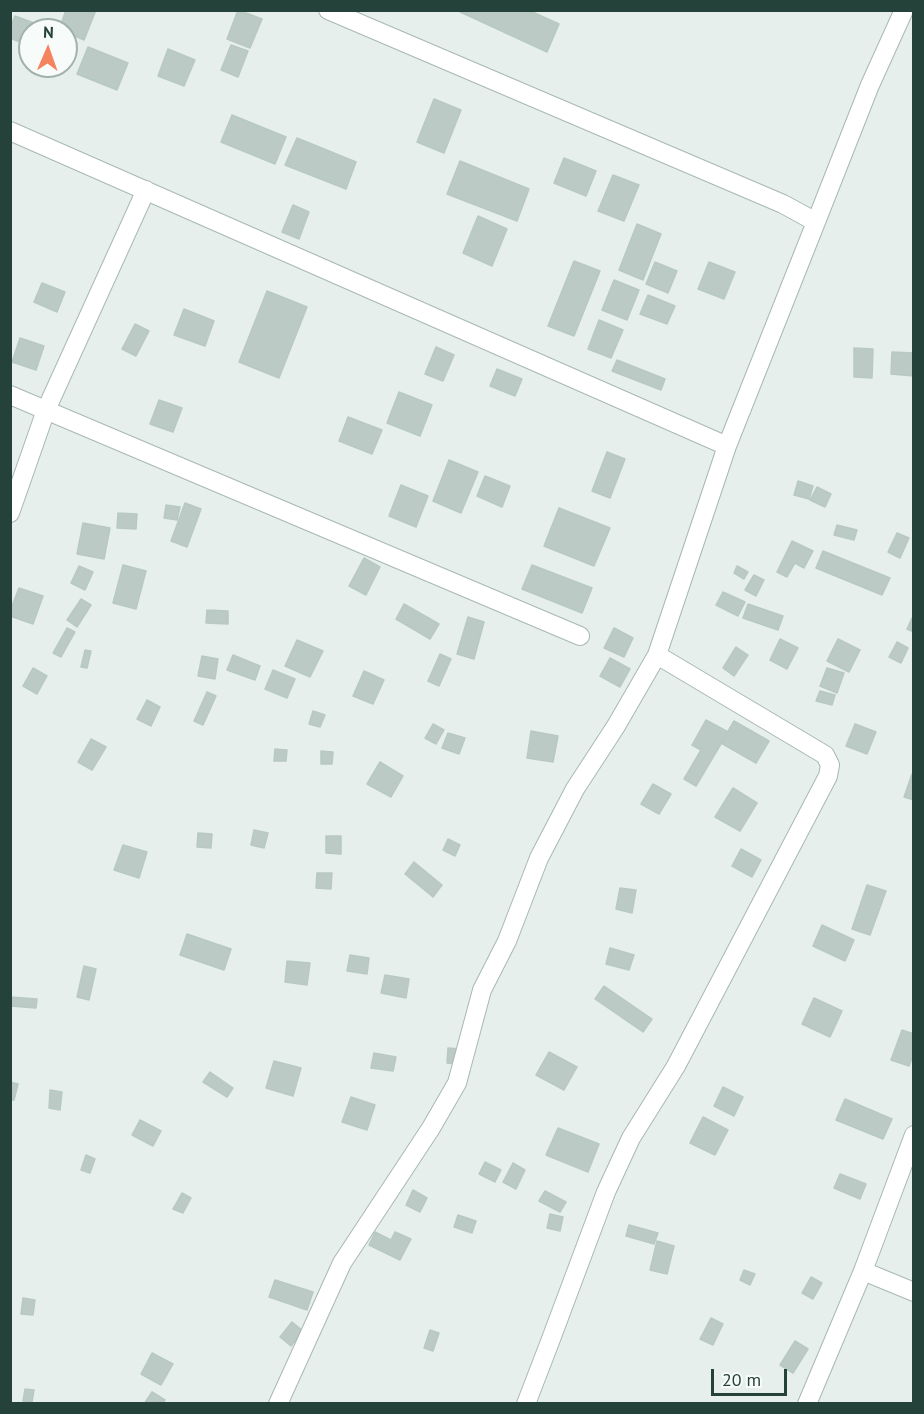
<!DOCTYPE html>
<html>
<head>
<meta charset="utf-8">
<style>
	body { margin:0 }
	#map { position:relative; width:924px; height:1414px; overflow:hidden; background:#e6efeb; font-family:"PT Sans",sans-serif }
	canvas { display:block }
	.frame { position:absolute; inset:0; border:12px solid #24423a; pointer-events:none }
	.north { position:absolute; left:18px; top:18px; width:60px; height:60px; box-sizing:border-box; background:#f7fbf9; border:2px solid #a3b1ad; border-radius:50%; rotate:2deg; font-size:16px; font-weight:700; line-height:24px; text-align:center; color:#24423a }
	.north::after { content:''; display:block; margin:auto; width:21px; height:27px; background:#f4845f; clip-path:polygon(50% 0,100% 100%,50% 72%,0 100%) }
	.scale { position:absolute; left:711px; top:1369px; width:76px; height:27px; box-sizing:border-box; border:3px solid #24423a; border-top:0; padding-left:8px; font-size:18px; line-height:21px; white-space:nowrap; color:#24423a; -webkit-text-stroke:4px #f7fbf9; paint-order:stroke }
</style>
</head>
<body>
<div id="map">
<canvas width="924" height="1414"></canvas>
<div class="frame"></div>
<div class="north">N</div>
<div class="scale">20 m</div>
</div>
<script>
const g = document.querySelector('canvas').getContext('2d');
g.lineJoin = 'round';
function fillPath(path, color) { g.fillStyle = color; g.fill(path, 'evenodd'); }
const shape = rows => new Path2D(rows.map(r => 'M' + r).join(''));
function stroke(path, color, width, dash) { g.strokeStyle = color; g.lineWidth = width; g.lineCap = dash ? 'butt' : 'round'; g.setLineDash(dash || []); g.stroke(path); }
const building = shape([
	[66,10,96,10,84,40,66,32,66,30,59,30,66,10],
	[238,10,262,19,250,48,227,39,238,10],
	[456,10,528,10,559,24,547,52,456,10],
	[15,16,42,26,41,30,30,30,30,46,10,38,10,28,15,16],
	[231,45,248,51,238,77,221,70,231,45],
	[88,47,128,63,117,90,77,74,88,47],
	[168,49,195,60,184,86,158,76,168,49],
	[434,99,461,110,444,153,417,142,434,99],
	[232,115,286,137,275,164,221,142,232,115],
	[297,138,356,162,346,189,285,165,297,138],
	[564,158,596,171,586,196,554,183,564,158],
	[460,161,529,189,517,221,447,194,460,161],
	[613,175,639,185,624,221,598,211,613,175],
	[293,205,309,212,299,239,282,232,293,205],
	[478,216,507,229,492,266,463,253,478,216],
	[637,224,661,234,643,280,619,270,637,224],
	[574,261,600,271,574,336,548,326,574,261],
	[655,262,677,271,668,293,646,284,655,262],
	[709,262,735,272,724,299,698,289,709,262],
	[614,280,639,290,627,320,602,310,614,280],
	[42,283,65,292,57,312,34,302,42,283],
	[267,291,307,307,279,378,239,362,267,291],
	[648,295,675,306,667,324,640,314,648,295],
	[184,309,214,321,205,346,174,335,184,309],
	[599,320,623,330,611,358,588,349,599,320],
	[135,324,149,331,136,356,122,349,135,324],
	[20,338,44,346,36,370,12,362,20,338],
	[436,347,454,355,443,381,425,374,436,347],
	[854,348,873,349,872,378,854,377,854,348],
	[892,352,914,353,914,376,891,374,892,352],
	[617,360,665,379,661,390,612,371,617,360],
	[497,369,522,379,515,396,490,386,497,369],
	[399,392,432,405,420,436,387,423,399,392],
	[159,400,182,408,173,432,150,424,159,400],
	[348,417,382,430,372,454,339,441,348,417],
	[607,452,625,459,610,498,592,491,607,452],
	[449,460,478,472,461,513,433,501,449,460],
	[485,476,510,486,502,507,477,496,485,476],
	[798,481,813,486,809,499,794,495,798,481],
	[401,485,428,496,416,527,389,516,401,485],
	[817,487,831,494,825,507,810,500,817,487],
	[185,503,201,509,187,547,171,541,185,503],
	[166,505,180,507,177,520,164,518,166,505],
	[559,508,610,528,594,566,544,546,559,508],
	[118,513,137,514,136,529,117,528,118,513],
	[83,523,110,528,104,559,77,554,83,523],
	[837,525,857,530,854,540,834,535,837,525],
	[897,533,909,538,900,558,888,552,897,533],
	[792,541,813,551,804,568,795,563,787,577,777,572,792,541],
	[823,551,890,578,882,595,816,568,823,551],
	[364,558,380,567,366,595,349,586,364,558],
	[123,565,146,571,136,609,113,603,123,565],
	[532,565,592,588,582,613,522,589,532,565],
	[79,566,93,572,85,590,71,583,79,566],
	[737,566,748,572,744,579,734,573,737,566],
	[754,575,764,580,756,596,745,590,754,575],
	[19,588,43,596,33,624,10,616,10,611,19,588],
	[723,592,745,602,738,616,716,605,723,592],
	[81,599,91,605,77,627,67,620,81,599],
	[404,604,439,624,430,639,396,619,404,604],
	[748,604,783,616,778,630,743,618,748,604],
	[207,610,228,611,228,624,206,623,207,610],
	[468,617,484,622,474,659,457,654,468,617],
	[912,618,914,619,914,632,907,629,912,618],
	[67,628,75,632,61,657,53,653,67,628],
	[614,628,633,638,624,657,604,648,614,628],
	[780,639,798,648,787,669,770,660,780,639],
	[838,639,860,650,849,672,827,661,838,639],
	[297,640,323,651,310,677,285,666,297,640],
	[897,642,908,648,901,663,889,657,897,642],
	[736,647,748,655,734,676,723,668,736,647],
	[85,650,91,651,87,668,81,667,85,650],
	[440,654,451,659,439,686,428,681,440,654],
	[233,655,260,666,255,680,227,670,233,655],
	[202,656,218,659,215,679,198,676,202,656],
	[610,658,630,669,620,687,600,676,610,658],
	[33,668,47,676,37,694,23,686,33,668],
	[827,668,844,673,837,693,820,686,827,668],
	[273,670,295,679,287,698,265,689,273,670],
	[364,671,384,680,373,704,353,696,364,671],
	[820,691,835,695,832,705,816,701,820,691],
	[207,692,216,696,203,725,194,721,207,692],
	[147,700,160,707,151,726,137,719,147,700],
	[313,711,325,715,320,727,309,724,313,711],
	[706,720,728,732,696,786,684,779,701,750,692,745,706,720],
	[734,721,769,741,756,763,721,743,734,721],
	[433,724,444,730,436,744,425,738,433,724],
	[855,724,876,732,867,754,846,746,855,724],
	[531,731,558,736,553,762,527,758,531,731],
	[448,733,465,738,459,754,442,748,448,733],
	[91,739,106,747,92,770,78,762,91,739],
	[275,749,287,750,286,761,274,761,275,749],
	[321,751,333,752,332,764,321,764,321,751],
	[380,762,403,776,391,797,367,784,380,762],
	[912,774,914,774,914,800,904,797,912,774],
	[653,784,671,794,659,814,641,804,653,784],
	[733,788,757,803,740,831,715,817,733,788],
	[254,830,268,833,264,848,251,845,254,830],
	[198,833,212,834,211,848,197,847,198,833],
	[326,836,341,836,341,854,326,853,326,836],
	[448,839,460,845,455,856,443,850,448,839],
	[123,845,147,852,139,878,114,870,123,845],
	[741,849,761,860,752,877,732,866,741,849],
	[414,862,442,885,433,897,405,874,414,862],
	[317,873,332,873,331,889,316,888,317,873],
	[867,885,886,891,870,935,852,929,867,885],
	[620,888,636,890,632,913,616,909,620,888],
	[822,925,854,940,845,961,813,946,822,925],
	[187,934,231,949,224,970,180,955,187,934],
	[610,948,634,955,629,970,606,964,610,948],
	[350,955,369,958,367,974,347,971,350,955],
	[287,961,310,963,307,985,285,982,287,961],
	[84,966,96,969,89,1000,77,997,84,966],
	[385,975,409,979,406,998,381,993,385,975],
	[604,986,652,1019,643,1032,595,999,604,986],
	[10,997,37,999,36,1008,10,1006,10,997],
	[814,998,842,1011,830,1037,802,1024,814,998],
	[902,1030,914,1034,914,1053,909,1066,891,1060,902,1030],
	[448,1048,460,1049,458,1064,447,1063,448,1048],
	[549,1052,577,1067,564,1090,536,1075,549,1052],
	[374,1053,396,1057,393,1071,371,1068,374,1053],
	[274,1061,301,1068,293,1096,266,1088,274,1061],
	[210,1072,233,1088,227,1097,203,1082,210,1072],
	[10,1082,18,1084,14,1100,10,1100,10,1082],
	[723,1087,743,1097,734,1116,714,1106,723,1087],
	[50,1090,62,1092,60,1110,49,1108,50,1090],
	[351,1097,375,1105,367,1130,342,1122,351,1097],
	[845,1099,892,1119,883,1139,836,1120,845,1099],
	[703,1117,728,1130,715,1155,690,1143,703,1117],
	[140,1120,161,1131,153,1146,132,1135,140,1120],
	[558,1128,599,1144,588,1172,546,1155,558,1128],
	[86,1155,95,1159,90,1173,81,1170,86,1155],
	[485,1162,501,1170,495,1182,479,1174,485,1162],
	[513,1163,525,1170,516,1189,503,1182,513,1163],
	[840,1174,866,1184,860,1199,834,1188,840,1174],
	[413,1190,427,1198,420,1212,406,1205,413,1190],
	[545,1191,566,1202,560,1212,539,1201,545,1191],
	[182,1193,191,1198,183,1213,173,1209,182,1193],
	[550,1214,563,1217,560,1231,547,1228,550,1214],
	[458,1215,476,1221,472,1233,454,1227,458,1215],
	[629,1225,658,1233,654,1244,626,1236,629,1225],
	[375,1232,391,1240,395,1232,411,1239,400,1260,369,1245,375,1232],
	[657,1241,674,1246,667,1274,650,1270,657,1241],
	[744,1270,755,1274,750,1285,740,1280,744,1270],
	[811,1277,822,1283,813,1299,802,1293,811,1277],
	[275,1280,313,1292,307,1310,269,1297,275,1280],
	[23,1298,35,1300,33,1315,21,1314,23,1298],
	[711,1318,723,1324,713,1345,700,1339,711,1318],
	[292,1322,303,1331,291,1346,280,1337,292,1322],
	[430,1330,439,1333,433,1351,424,1348,430,1330],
	[795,1341,808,1349,793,1373,780,1365,795,1341],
	[152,1353,173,1364,161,1385,141,1374,152,1353],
	[25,1389,34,1390,32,1402,23,1401,25,1389],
	[152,1392,165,1400,163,1404,144,1404,152,1392]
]);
const minor = shape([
	[328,10,783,204,816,222,870,85,904,10],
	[10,131,727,446],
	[10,395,580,636],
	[10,513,46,410,146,190],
	[863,1271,914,1292],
	[278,1404,342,1263,431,1128,457,1083,482,990,507,941,539,858,575,789,616,726,657,655,727,446,816,222],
	[526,1404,551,1339,606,1192,631,1138,676,1066,828,776,830,765,825,755,657,655],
	[807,1404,863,1271,914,1135]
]);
fillPath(building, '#bbcac4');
stroke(building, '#b8c9c2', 1.5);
stroke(minor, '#a8b8b2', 20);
stroke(minor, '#fff', 18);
</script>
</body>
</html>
